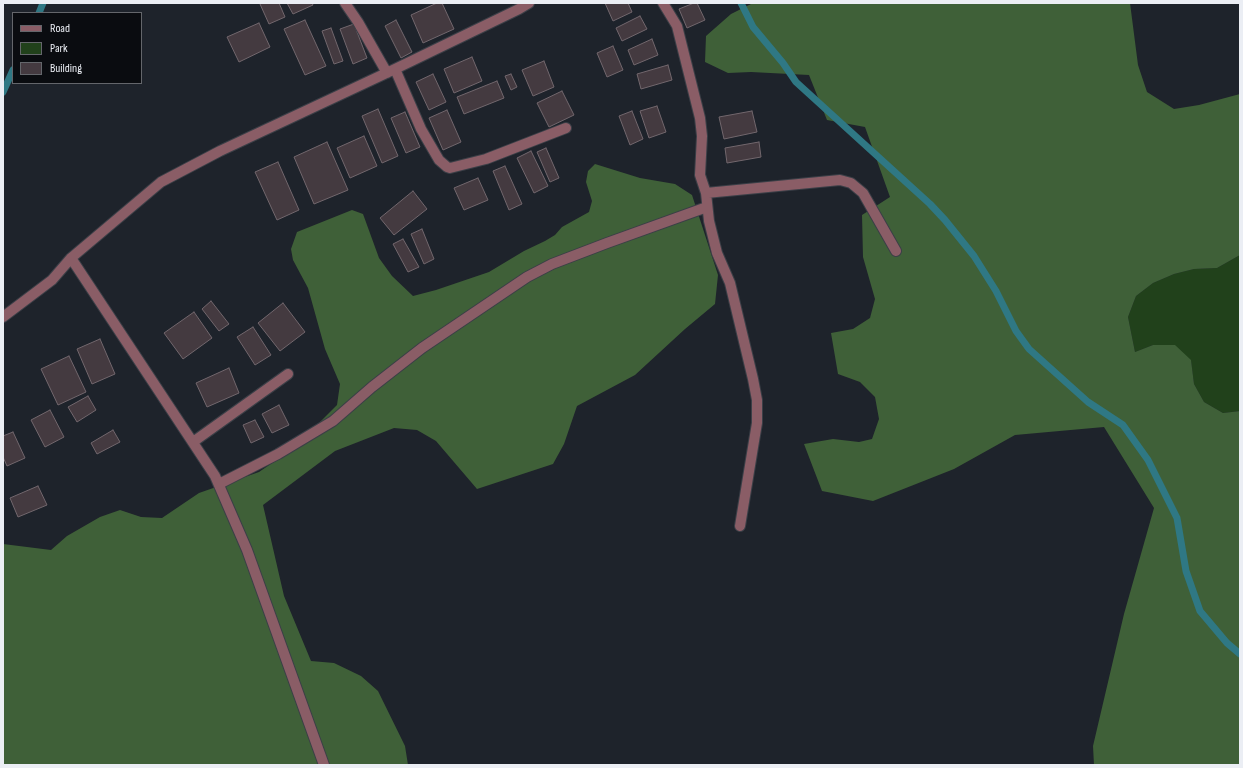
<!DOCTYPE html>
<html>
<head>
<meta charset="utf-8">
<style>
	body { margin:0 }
	#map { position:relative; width:1243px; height:768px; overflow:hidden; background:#1e232b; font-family:"Sofia Sans Condensed",sans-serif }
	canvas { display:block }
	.frame { position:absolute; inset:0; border:4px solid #ebeef4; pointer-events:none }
	.legend { position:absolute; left:12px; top:12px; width:130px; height:72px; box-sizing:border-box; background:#0a0c10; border:1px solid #64666b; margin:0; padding:5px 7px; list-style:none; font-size:12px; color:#ebeef4 }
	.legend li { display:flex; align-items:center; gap:8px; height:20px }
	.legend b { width:20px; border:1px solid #64666b }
</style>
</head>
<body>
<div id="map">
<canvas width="1243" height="768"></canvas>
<div class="frame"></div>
<ul class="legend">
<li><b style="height:5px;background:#8a5d66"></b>Road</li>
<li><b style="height:11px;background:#21411b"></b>Park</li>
<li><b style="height:11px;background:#443a40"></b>Building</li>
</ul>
</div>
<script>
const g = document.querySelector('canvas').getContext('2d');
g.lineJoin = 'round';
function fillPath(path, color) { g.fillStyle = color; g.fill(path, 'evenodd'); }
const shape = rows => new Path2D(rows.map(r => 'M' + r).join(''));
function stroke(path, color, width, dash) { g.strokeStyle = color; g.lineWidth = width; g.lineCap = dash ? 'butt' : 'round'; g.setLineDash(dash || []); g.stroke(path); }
const green = shape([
	[1240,255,1240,411,1223,413,1204,402,1194,384,1191,361,1153,345,1135,352,1128,317,1136,296,1153,283,1174,274,1194,269,1217,268]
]);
const forest = shape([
	[753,3,1130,3,1138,65,1147,92,1174,109,1199,105,1240,94,1240,255,1217,268,1194,269,1174,274,1153,283,1136,296,1128,317,1135,352,1153,345,1175,345,1191,360,1194,384,1204,402,1223,413,1240,411,1240,765,1094,765,1093,746,1124,614,1154,508,1104,427,1015,435,954,469,873,501,822,491,804,444,833,439,859,442,872,439,879,419,875,397,860,382,838,374,831,333,853,329,870,318,875,299,863,257,862,215,890,197,865,127,827,120,809,75,751,72,728,73,705,62,706,36,731,14],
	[595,164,640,178,675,184,692,195,718,275,715,304,685,329,635,375,577,406,564,444,553,464,477,489,436,441,417,430,394,428,335,451,263,505,284,596,311,661,334,663,361,676,378,691,405,746,408,765,3,765,3,544,51,550,67,536,100,517,120,510,141,517,162,518,199,493,259,472,294,448,337,405,340,384,325,349,308,288,293,260,291,249,297,232,352,210,363,214,379,258,392,276,413,296,436,290,489,272,524,251,545,241,555,235,562,227,589,212,592,201,586,182,588,171]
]);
const stream = shape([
	[741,3,753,27,783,63,796,82,930,204,945,220,974,256,996,291,1016,331,1029,349,1088,402,1123,425,1148,460,1177,518,1186,571,1200,611,1227,643,1240,654],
	[39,13,43,3],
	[3,92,13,70]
]);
const building = shape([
	[262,3,279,3,285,17,269,24,260,4,262,3],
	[287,3,312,3,313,5,293,14,287,3],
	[437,3,442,3,454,29,423,43,411,15,437,3],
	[605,3,628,3,632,12,613,21,605,3],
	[694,3,697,3,705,20,687,28,679,9,694,3],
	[640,16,647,29,622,41,616,28,640,16],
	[305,20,326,66,305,75,284,29,305,20],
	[396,20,412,52,401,58,385,26,396,20],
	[259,23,270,47,239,62,227,37,259,23],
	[354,24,367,58,353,64,340,29,354,24],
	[331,28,343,61,334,64,322,31,331,28],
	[652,39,658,55,634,65,628,50,652,39],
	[613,46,623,70,607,77,597,53,613,46],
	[472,57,482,81,454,93,444,69,472,57],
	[544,61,554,87,533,96,522,70,544,61],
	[668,65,672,80,641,89,637,74,668,65],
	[433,74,446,102,429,110,416,82,433,74],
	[511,74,517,87,511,90,505,76,511,74],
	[497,81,504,98,464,114,457,97,497,81],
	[562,91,574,115,549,127,537,103,562,91],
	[657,106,666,132,649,138,640,111,657,106],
	[378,109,398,156,382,163,362,116,378,109],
	[447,110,461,142,443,150,429,118,447,110],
	[632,111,643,139,630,145,619,116,632,111],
	[752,111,757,132,724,139,719,117,752,111],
	[405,112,420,147,406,153,391,118,405,112],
	[364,136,377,166,350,178,337,148,364,136],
	[327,142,348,190,314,204,294,157,327,142],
	[759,142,761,157,727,163,725,148,759,142],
	[546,148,559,178,550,182,537,152,546,148],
	[531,151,548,186,534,193,517,158,531,151],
	[278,162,299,210,277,220,255,172,278,162],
	[505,166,522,204,509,210,493,171,505,166],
	[478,178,488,200,464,210,454,188,478,178],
	[413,191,427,209,394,235,380,218,413,191],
	[422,229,434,259,424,264,411,234,422,229],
	[403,239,419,267,408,272,393,244,403,239],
	[211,301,229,324,219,331,202,309,211,301],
	[283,303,305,332,280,351,258,323,283,303],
	[194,312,212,338,183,359,164,333,194,312],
	[253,327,271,355,255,365,237,337,253,327],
	[100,339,115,374,92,384,77,349,100,339],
	[69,356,86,392,58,405,41,369,69,356],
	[229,368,239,393,207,407,196,383,229,368],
	[88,396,96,410,77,422,68,407,88,396],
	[279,405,289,425,272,433,262,414,279,405],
	[50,410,64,437,45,447,31,420,50,410],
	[255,420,264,437,251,443,243,425,255,420],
	[113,430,120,442,97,454,91,443,113,430],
	[13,432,25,458,7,466,3,457,3,436,13,432],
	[38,486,47,505,18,517,10,498,38,486]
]);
const minor = shape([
	[345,3,358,22,387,73],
	[663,3,677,26,700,118,702,136,700,175,706,193,709,221,717,253,730,283,753,379,757,400,757,423,740,526],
	[395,69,421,129,439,160,447,167,450,168,486,159,566,128],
	[706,193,840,180,851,183,863,193,896,251],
	[71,258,215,476,247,550,324,765],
	[3,317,52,280,71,258,161,182,220,151,395,69,519,9,529,3],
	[193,442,288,374],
	[219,484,278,454,333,421,372,387,422,348,527,277,552,264,607,243,707,207]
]);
fillPath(green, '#21411b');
fillPath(forest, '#3f6038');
stroke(stream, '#2f7884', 7);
fillPath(building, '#443a40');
stroke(building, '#72676d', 1);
stroke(minor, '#3b3f47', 12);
stroke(minor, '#8a5d66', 10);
</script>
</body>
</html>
